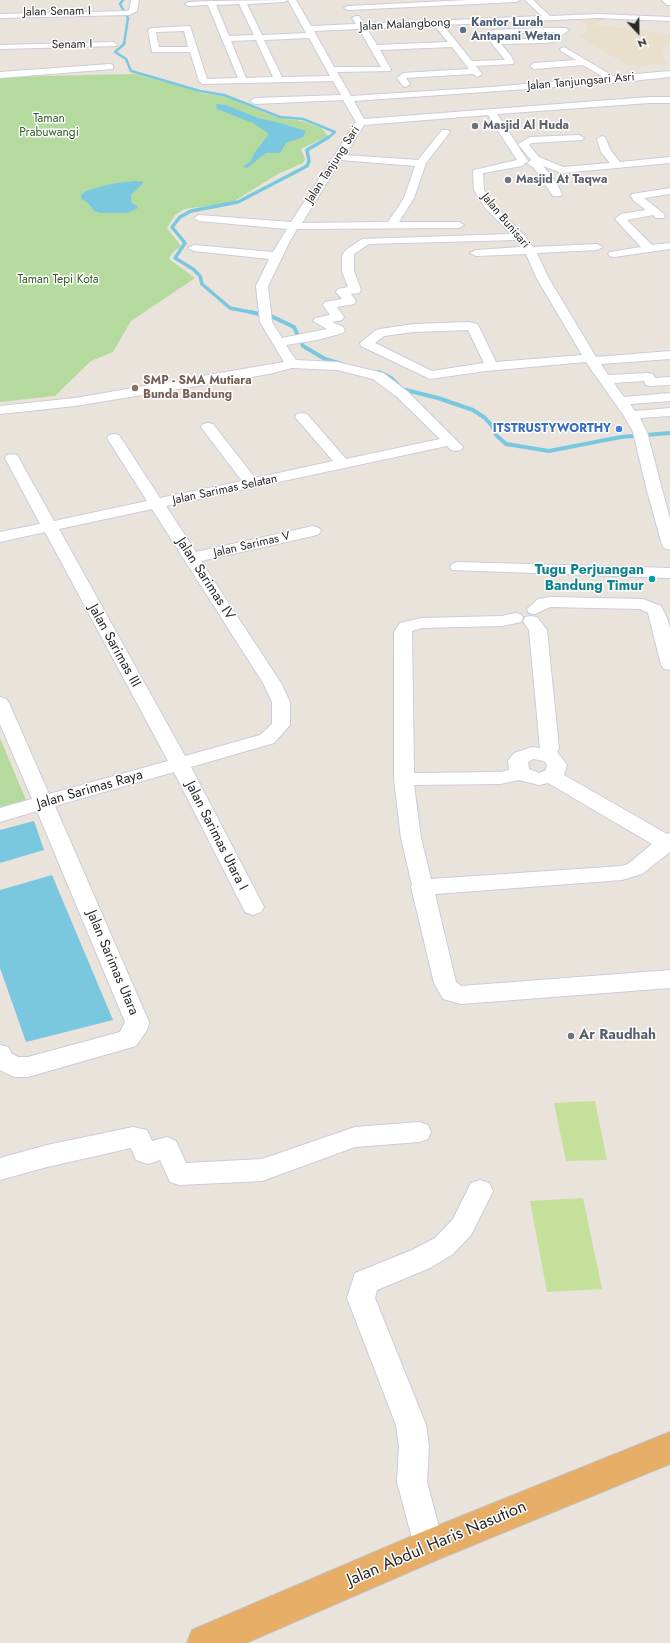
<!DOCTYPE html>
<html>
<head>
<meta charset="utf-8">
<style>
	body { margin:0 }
	#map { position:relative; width:670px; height:1643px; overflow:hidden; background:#e9e3dc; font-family:Jost,sans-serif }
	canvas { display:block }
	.north { position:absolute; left:618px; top:12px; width:40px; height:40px; -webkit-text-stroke:3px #fff; paint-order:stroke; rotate:158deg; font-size:11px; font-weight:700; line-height:16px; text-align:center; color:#282828 }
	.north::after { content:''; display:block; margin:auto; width:14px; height:18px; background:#282828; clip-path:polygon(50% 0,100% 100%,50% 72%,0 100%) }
</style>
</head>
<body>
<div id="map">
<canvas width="670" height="1643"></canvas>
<div class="north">N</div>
</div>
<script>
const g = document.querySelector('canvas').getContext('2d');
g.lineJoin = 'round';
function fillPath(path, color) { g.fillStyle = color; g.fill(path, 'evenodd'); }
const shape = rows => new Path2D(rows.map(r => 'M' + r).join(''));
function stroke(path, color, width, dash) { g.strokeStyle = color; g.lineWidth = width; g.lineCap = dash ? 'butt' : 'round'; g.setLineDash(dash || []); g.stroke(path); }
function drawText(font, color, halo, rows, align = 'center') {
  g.font = font + ' Jost,sans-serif'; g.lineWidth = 3; g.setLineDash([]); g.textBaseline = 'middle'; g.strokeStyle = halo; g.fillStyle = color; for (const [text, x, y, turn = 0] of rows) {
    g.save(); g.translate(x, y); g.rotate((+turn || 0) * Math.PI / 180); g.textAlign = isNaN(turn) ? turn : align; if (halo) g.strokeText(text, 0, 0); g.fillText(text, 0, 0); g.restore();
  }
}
const education = shape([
	[606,17,595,25,670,34,670,43,663,48,663,60,670,64,629,66,579,37,587,32,587,26,578,18]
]);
const green = shape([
	[134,74,189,88,200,93,224,96,275,117,302,121,321,128,328,136,301,149,305,159,303,163,278,174,231,203,184,209,175,215,167,228,181,246,172,253,169,259,195,278,131,321,113,352,91,361,55,396,0,402,0,77],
	[0,738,26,800,0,807]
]);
const pitch = shape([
	[595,1101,607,1160,566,1161,554,1103],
	[583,1198,602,1289,547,1292,530,1201]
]);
const water = shape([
	[216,104,226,105,258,118,277,122,306,131,303,137,286,143,280,153,266,153,247,168,242,167,250,162,255,152,269,134,253,123,217,109],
	[135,181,144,182,131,195,131,202,137,206,138,208,127,213,101,213,94,211,89,204,81,198,81,195,86,191,103,186,117,183],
	[34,821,44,850,0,863,0,830],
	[52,875,113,1020,26,1042,0,968,0,890]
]);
const streamFar2 = shape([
	[123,0,120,4,128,18,124,44,115,52,126,59,131,71,200,91,224,95,280,117,303,119,335,132,328,138]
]);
const streamFar1 = shape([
	[255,313,230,308,202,284,200,276,193,269,175,258,185,243,172,227,180,217,191,211,238,202,307,166,309,161,307,150,329,137]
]);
const stream = shape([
	[250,312,273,317,294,327,303,346,325,359,342,364],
	[379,372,391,378,402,389,438,398,473,410,485,418,492,426,496,435,506,444,549,451,621,437,670,433]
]);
const minor = shape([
	[131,0,139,0,137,11,129,15,0,18,0,14,128,11,129,10,131,0],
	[288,0,296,0,311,26,356,24,352,18,356,16,359,16,364,24,542,16,525,0,533,0,550,16,599,14,670,17,670,21,599,18,443,25,472,61,505,60,486,36,493,30,543,28,565,28,569,30,553,42,546,43,501,44,511,56,514,62,513,64,476,66,482,74,478,77,473,74,406,78,410,84,406,87,403,86,397,78,403,73,469,69,452,47,380,50,391,69,390,71,337,72,351,96,492,87,603,77,583,65,534,69,530,66,534,63,576,60,561,51,560,49,564,47,613,76,670,71,670,77,613,83,354,101,364,119,649,97,670,97,670,103,649,103,497,114,528,161,522,166,483,173,484,190,494,205,524,235,533,247,597,244,603,247,597,250,537,253,548,277,596,357,670,351,670,359,601,364,608,375,648,373,653,374,655,378,670,377,670,385,651,386,646,385,644,381,614,383,624,397,670,393,670,401,630,404,635,411,670,408,670,416,640,418,647,432,670,519,670,550,664,548,662,545,646,487,633,432,624,416,586,362,486,371,430,379,361,346,360,343,376,330,380,329,414,324,469,322,477,324,479,327,496,362,582,355,536,277,526,254,476,256,470,253,476,250,521,247,516,240,369,244,354,254,354,271,361,290,359,293,351,294,356,301,354,304,337,307,344,317,342,320,332,322,343,327,345,330,343,333,317,340,286,345,296,360,337,362,383,373,407,391,463,447,461,450,456,451,451,450,447,446,166,506,196,552,313,526,319,528,321,531,319,534,313,536,201,561,281,683,290,702,290,725,274,743,191,767,264,907,261,912,253,915,245,912,174,772,55,806,149,1022,147,1030,136,1046,28,1077,14,1077,0,1070,0,1045,8,1047,12,1054,18,1057,28,1057,120,1032,125,1022,37,811,0,822,0,808,32,799,0,724,0,697,6,699,9,703,49,794,168,761,45,532,0,542,0,532,40,524,5,458,7,455,12,454,17,455,54,521,147,501,107,438,109,435,114,434,119,435,160,498,242,481,201,427,203,424,208,423,213,424,255,478,333,461,295,417,297,414,302,413,307,414,346,459,440,439,397,397,373,379,337,370,292,368,269,374,75,406,0,414,0,406,75,398,284,362,260,322,256,286,269,259,194,251,188,248,194,245,273,252,287,229,199,221,194,218,199,215,291,222,356,122,343,100,255,104,250,101,255,98,341,95,333,81,202,84,199,81,190,52,152,52,148,30,152,28,190,26,207,79,238,78,208,5,189,6,185,4,189,2,211,1,288,0,284,2,247,4,262,35,306,33,288,0],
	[239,4,254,35,229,36,216,5,239,4],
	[435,26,448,42,377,45,367,29,435,26],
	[359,29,381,67,334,67,314,31,359,29],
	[184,31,188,47,159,47,156,32,184,31],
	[556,32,546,39,505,39,499,34,556,32],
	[309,38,330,76,282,77,264,40,309,38],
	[256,40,273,77,246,78,231,41,256,40],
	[488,115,517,160,474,170,473,172,474,190,486,209,511,234,362,239,346,250,342,255,342,271,348,287,338,289,336,292,342,299,325,302,323,305,330,315,315,318,313,321,327,329,282,338,272,322,268,286,289,243,297,229,459,228,464,225,459,222,399,222,414,198,426,163,450,132,448,130,442,130,418,160,345,155,364,125,488,115],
	[341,160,415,166,404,198,388,222,302,223,341,160],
	[468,330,484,363,432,371,375,343,384,336,414,332,468,330],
	[152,509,263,683,272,702,272,724,260,735,185,756,59,529,152,509],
	[468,0,520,0,516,2,348,10,344,8,348,6,468,0],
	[662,0,670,0,670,5,667,5,662,0],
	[113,42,117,44,116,46,0,49,0,45,113,42],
	[110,64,113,65,113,69,0,78,0,72,110,64],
	[579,135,584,138,582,140,532,143,529,145,539,157,563,167,610,163,601,152,597,139,602,136,605,137,611,151,620,162,670,157,670,163,562,173,543,166,557,184,562,194,561,196,553,196,534,168,527,163,531,160,518,144,530,137,579,135],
	[670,188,670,194,644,198,664,214,665,216,664,218,656,218,653,215,627,220,652,245,670,243,670,249,614,257,610,256,608,254,610,252,641,247,615,219,621,214,646,210,633,200,631,196,632,194,670,188],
	[458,562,670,568,670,578,452,570,450,567,452,564,458,562],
	[550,597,643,599,661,606,667,618,670,628,670,670,664,669,661,665,648,613,640,609,550,607,535,614,529,613,527,609,538,599,550,597],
	[515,613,521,614,523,618,521,622,502,626,422,628,412,631,414,773,500,772,509,770,508,761,514,753,532,747,540,748,529,630,523,621,525,617,531,616,537,617,547,630,559,748,557,752,567,765,564,775,667,834,670,833,670,852,642,874,622,880,435,894,456,982,461,986,670,970,670,988,461,1004,443,999,434,983,411,887,412,885,401,838,394,779,394,632,400,623,422,618,502,616,515,613],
	[533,759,544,761,547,765,546,770,539,773,529,769,528,762,533,759],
	[519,780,539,785,548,783,652,844,628,864,622,866,431,879,421,838,414,785,500,784,519,780],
	[419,1122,428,1125,431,1132,428,1139,419,1142,355,1147,262,1181,179,1185,170,1182,160,1160,148,1164,136,1160,131,1148,47,1167,0,1180,0,1158,47,1145,133,1127,147,1130,152,1141,167,1137,176,1141,186,1163,262,1159,355,1127,419,1122],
	[480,1180,489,1183,493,1191,471,1235,453,1254,430,1268,377,1290,375,1298,426,1425,429,1446,427,1482,444,1546,440,1557,429,1561,418,1557,414,1546,397,1482,399,1446,396,1425,347,1298,355,1273,412,1250,435,1238,453,1219,471,1183,480,1180]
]);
const trunk = shape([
	[670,1432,670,1464,439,1559,246,1643,187,1643,192,1630,417,1534,670,1432]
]);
const markers = [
	[463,30,4,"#5c6f8a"],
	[475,126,4,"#6b7280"],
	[508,180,4,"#6b7280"],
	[135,388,4,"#8d6e63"],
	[619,429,4,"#3f7fe0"],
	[652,579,4,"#0f9aa8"],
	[571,1036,4,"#6b7280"]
];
const farStreetnames = [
	["Jalan Senam I",57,12,-1],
	["Jalan Malangbong",405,25,-3],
	["Senam I",72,45,-1],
	["Jalan Tanjungsari Asri",581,82,-5],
	["Jalan Tanjung Sari",333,165,-57],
	["Jalan Bunisari",505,221,50],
	["Jalan Sarimas Selatan",225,490,-12],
	["Jalan Sarimas V",252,545,-13]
];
const farServicenames = [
	["Kantor Lurah",471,23],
	["Antapani Wetan",471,37]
];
const farParknames = [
	["Taman",49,119],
	["Prabuwangi",49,133],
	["Taman Tepi Kota",58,280]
];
const farWorshipnames = [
	["Masjid Al Huda",483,126],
	["Masjid At Taqwa",516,180]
];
const farEducationnames = [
	["SMP - SMA Mutiara",143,381],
	["Bunda Bandung",143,395]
];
const farShopnames = [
	["ITSTRUSTYWORTHY",611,429]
];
const cultureNames = [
	["Tugu Perjuangan",644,571],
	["Bandung Timur",644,587]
];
const streetNames = [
	["Jalan Sarimas IV",205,579,57],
	["Jalan Sarimas III",114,646,61],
	["Jalan Sarimas Raya",90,790,-16],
	["Jalan Sarimas Utara I",216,836,63],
	["Jalan Sarimas Utara",112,963,67]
];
const worshipNames = [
	["Ar Raudhah",579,1036]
];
const nearStreetnames = [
	["Jalan Abdul Haris Nasution",437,1544,-23]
];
fillPath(education, '#e9dfcd');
fillPath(green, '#b4da9e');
fillPath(pitch, '#c5e09b');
fillPath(water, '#7ac8e0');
stroke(streamFar2, '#7ac8e0', 2.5);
stroke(streamFar1, '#7ac8e0', 3.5);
stroke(stream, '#7ac8e0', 4);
stroke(minor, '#cacdd9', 2);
stroke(trunk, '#c3c3c3', 2);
fillPath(minor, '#fff');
fillPath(trunk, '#e6ae67');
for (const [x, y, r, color] of markers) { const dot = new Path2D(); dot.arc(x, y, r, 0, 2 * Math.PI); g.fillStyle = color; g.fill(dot); stroke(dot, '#fff', 1.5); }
drawText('12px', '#282828', '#fff', farStreetnames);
drawText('bold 12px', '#4e5e75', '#fff', farServicenames, 'left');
drawText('12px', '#2f5d21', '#fff', farParknames);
drawText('bold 12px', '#5b616d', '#fff', farWorshipnames, 'left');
drawText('bold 12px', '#785e54', '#fff', farEducationnames, 'left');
drawText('bold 12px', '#366cbe', '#fff', farShopnames, 'right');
drawText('bold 14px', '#0d838f', '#fff', cultureNames, 'right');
drawText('14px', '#282828', '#fff', streetNames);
drawText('bold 14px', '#5b616d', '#fff', worshipNames, 'left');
drawText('17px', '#282828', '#fff', nearStreetnames);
</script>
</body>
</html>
